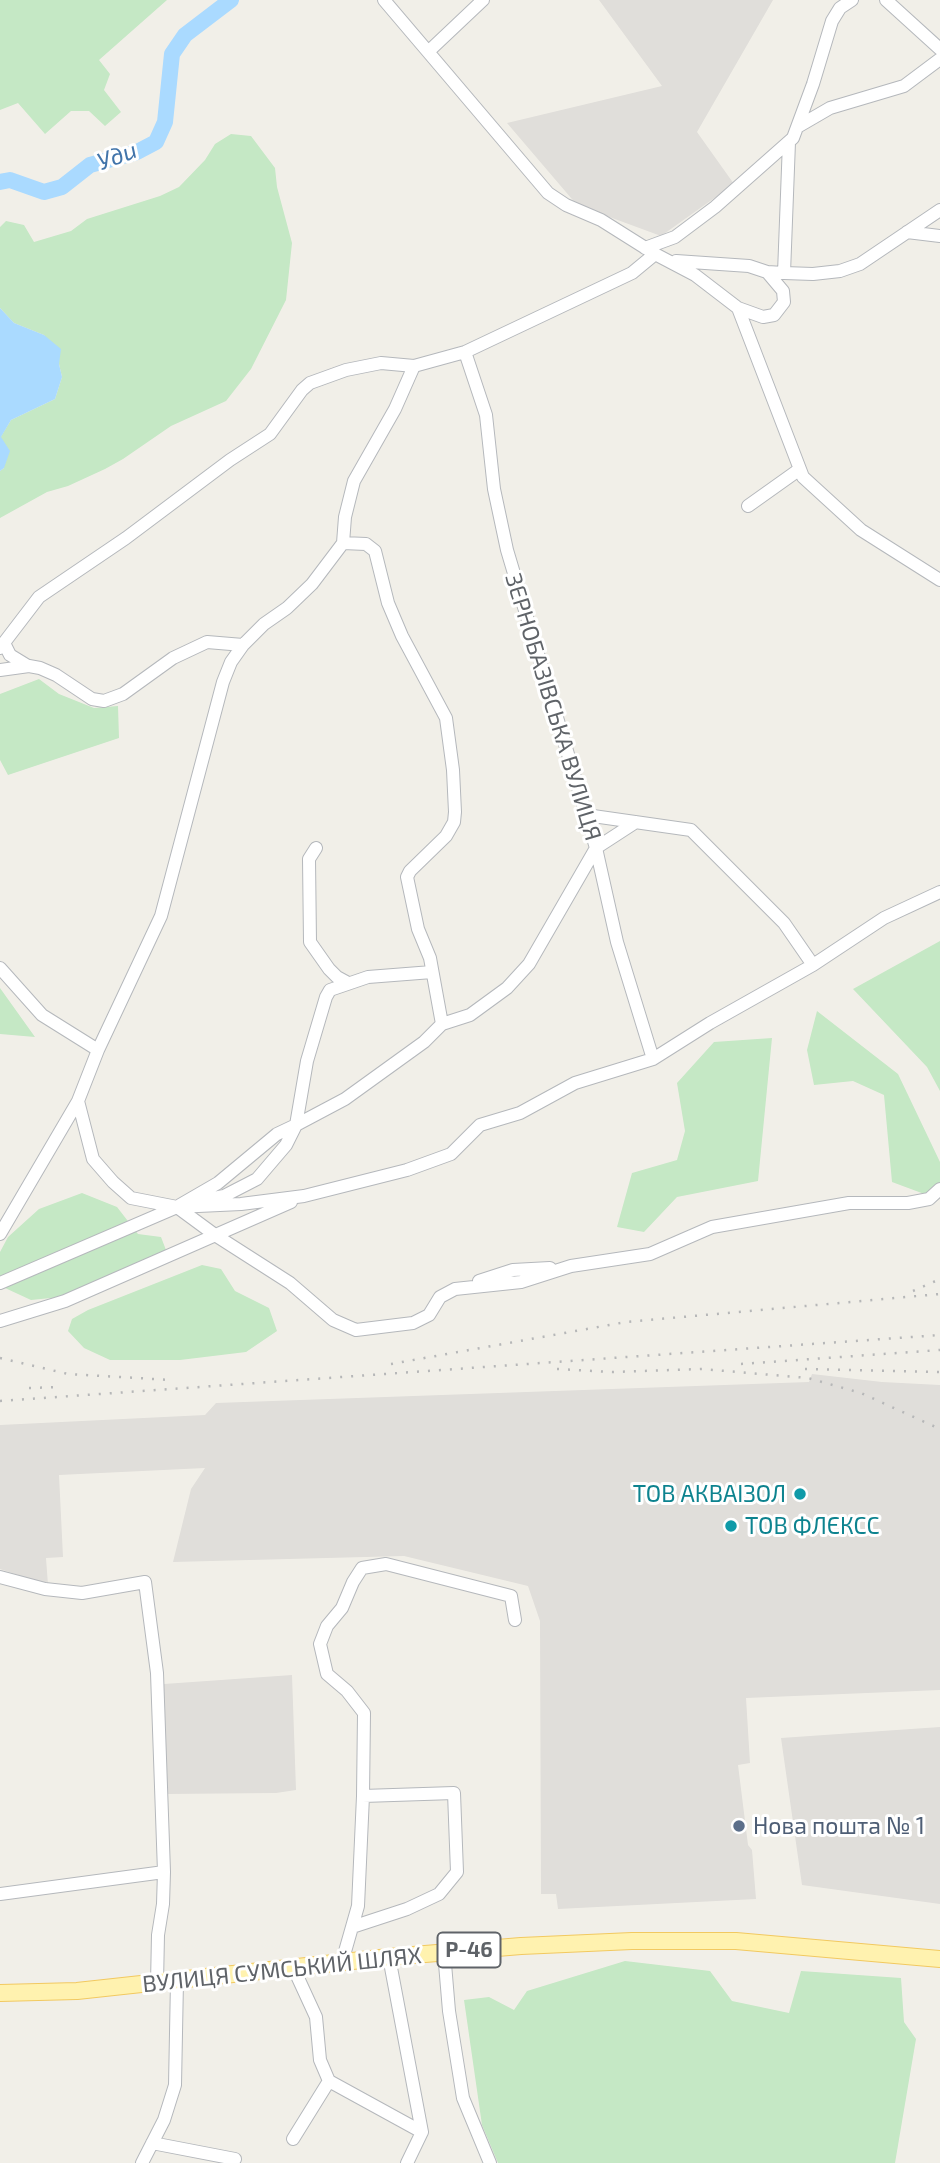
<!DOCTYPE html>
<html>
<head>
<meta charset="utf-8">
<style>
	body { margin:0 }
	canvas { display:block; background:#f1efe8 }
</style>
</head>
<body>
<canvas width="940" height="2163"></canvas>
<script>
const g = document.querySelector('canvas').getContext('2d');
g.lineJoin = 'round';
function fillPath(path, color) { g.fillStyle = color; g.fill(path, 'evenodd'); }
const shape = rows => new Path2D(rows.map(r => 'M' + r).join(''));
function stroke(path, color, width, dash) { g.strokeStyle = color; g.lineWidth = width; g.lineCap = dash ? 'butt' : 'round'; g.setLineDash(dash || []); g.stroke(path); }
function drawText(font, color, halo, rows, align = 'center') {
  g.font = font + ' "Exo 2",sans-serif'; g.lineWidth = 6; g.setLineDash([]); g.textBaseline = 'middle'; g.strokeStyle = halo; g.fillStyle = color; for (const [text, x, y, turn = 0] of rows) {
    g.save(); g.translate(x, y); g.rotate((+turn || 0) * Math.PI / 180); g.textAlign = isNaN(turn) ? turn : align; if (halo) g.strokeText(text, 0, 0); g.fillText(text, 0, 0); g.restore();
  }
}
const industrial = shape([
	[599,0,773,0,697,132,734,184,661,236,577,205,507,123,662,86],
	[812,1374,882,1382,940,1385,940,1690,746,1698,750,1763,738,1765,748,1845,752,1850,756,1899,558,1909,556,1894,541,1894,540,1621,528,1586,404,1556,173,1562,191,1489,205,1468,59,1475,63,1557,46,1558,48,1585,0,1569,0,1425,205,1415,216,1403,809,1382],
	[292,1675,296,1790,276,1793,166,1794,164,1684],
	[940,1727,940,1904,802,1885,781,1738]
]);
const green = shape([
	[0,0,167,0,99,60,110,74,104,90,121,112,105,126,89,111,71,111,45,134,18,103,0,110],
	[231,134,251,136,275,168,277,187,292,243,286,300,251,369,226,401,171,426,123,459,105,469,68,486,47,492,0,518,0,471,4,468,0,438,11,420,55,399,62,377,59,364,44,335,14,323,0,308,0,227,6,221,24,225,34,242,71,231,87,219,160,196,179,187,205,160,215,144],
	[39,679,59,694,94,708,118,706,119,738,8,775,0,760,0,694],
	[940,941,940,1091,927,1067,853,989],
	[0,988,35,1037,0,1034],
	[817,1011,898,1074,940,1162,940,1184,927,1195,892,1182,884,1095,853,1081,814,1085,807,1050],
	[772,1038,758,1181,677,1197,644,1232,617,1227,632,1173,677,1160,685,1131,677,1083,714,1042],
	[82,1193,117,1207,138,1234,161,1237,166,1250,61,1297,31,1300,5,1288,0,1283,0,1252,8,1237,39,1209],
	[202,1265,221,1269,235,1291,269,1308,277,1331,246,1352,180,1360,110,1360,84,1348,68,1331,72,1319,88,1310],
	[625,1961,710,1971,732,2001,789,2013,801,1971,901,1978,904,2022,916,2039,895,2163,498,2163,482,2125,464,2000,489,1997,514,2010,527,1991]
]);
const water = shape([
	[0,308,14,323,44,335,61,349,59,364,62,377,55,399,11,420,1,437,10,451,4,468,0,471]
]);
const river = shape([
	[0,182,10,180,44,192,62,187,90,165,137,152,156,142,165,122,172,54,185,35,231,0]
]);
const minor = shape([
	[384,0,548,193,566,205,601,220,655,254,695,275,738,308,763,317,774,315,784,302,783,291,767,272],
	[886,0,940,49],
	[429,51,483,0],
	[799,126,830,108,904,86,940,59],
	[907,232,940,236],
	[645,248,675,237,715,207,793,138,813,84,832,21,840,8,852,0],
	[676,261,749,266,767,272,784,273,813,274,840,271,860,264,940,210],
	[784,273,789,142],
	[738,308,803,477,861,530,940,580],
	[465,352,486,415,494,489,507,550,596,848,617,942,653,1059],
	[748,506,800,469],
	[343,543,366,544,375,551,388,603,402,636,446,718,453,770,455,812,454,822,446,836,410,871,407,877,418,929,430,958,442,1024],
	[4,643,10,655,28,666],
	[0,648,39,597,126,538,230,460,270,434,302,390,310,383,346,370,381,363,414,366,465,352,632,273,655,254],
	[0,670,29,666,40,668,56,675,92,699,104,701,123,694,173,658,207,642,243,645],
	[586,815,691,830,784,923,813,965],
	[316,848,309,859,310,942,329,969,337,977,348,983],
	[0,968,42,1015,98,1050],
	[78,1101,93,1159,113,1182,131,1198,177,1207,215,1235,290,1283,333,1320,356,1330,413,1323,429,1315,440,1297,455,1289,521,1282,571,1266,650,1254,712,1227,849,1203,908,1203,929,1199,940,1189],
	[204,1200,224,1196,257,1179,286,1145,296,1125,345,1099,424,1042,442,1024,470,1015,507,988,529,964,596,848,636,822],
	[180,1205,218,1183,277,1134,296,1125,307,1061,326,997,330,990,368,977,432,972],
	[0,1234,78,1101,98,1050,161,916,223,682,231,662,243,645,264,624,287,608,312,584,343,543,345,517,354,481,395,409,414,366],
	[479,1281,513,1270,550,1268],
	[0,1283,177,1207,241,1204,304,1196,407,1170,451,1154,480,1125,520,1113,575,1083,653,1059,710,1023,813,965,884,918,940,892],
	[0,1321,65,1301,291,1202],
	[0,1577,45,1589,82,1593,145,1582,157,1673,164,1872,163,1904,158,1935,157,1983],
	[363,1796,364,1713,347,1691,327,1674,320,1644,327,1626,342,1608,353,1582,362,1568,386,1564,511,1596,515,1620],
	[0,1894,164,1872],
	[444,1952,449,2011,463,2098,490,2163],
	[389,1957,422,2132],
	[342,1962,358,1906,363,1796,454,1793,457,1872,439,1894,407,1909,352,1927],
	[293,1967,316,2017,320,2060,329,2081,422,2132],
	[293,2139,329,2081],
	[152,2143,235,2159],
	[142,2163,164,2120,175,2085,177,1981],
	[407,2163,422,2132]
]);
const major = shape([
	[0,1993,77,1991,389,1957,521,1946,632,1941,736,1941,940,1959]
]);
const rail = shape([
	[913,1291,940,1279],
	[0,1358,68,1374,171,1380],
	[391,1364,626,1322,940,1294],
	[741,1364,940,1350],
	[557,1369,612,1372,702,1369,808,1378,861,1393,940,1429],
	[805,1369,940,1372],
	[29,1388,62,1387],
	[0,1401,940,1335]
]);
const markers = [
	[800,1494,7,"#0f9aa8"],
	[731,1526,7,"#0f9aa8"],
	[739,1826,7,"#5c6f8a"]
];
const shields = [
	[469,1950,63]
];
const shieldNames = [
	["Р-46",469,1950]
];
const streetNames = [
	["ЗЕРНОБАЗІВСЬКА ВУЛИЦЯ",553,707,73],
	["ВУЛИЦЯ СУМСЬКИЙ ШЛЯХ",282,1970,-6]
];
const cultureNames = [
	["ТОВ АКВАІЗОЛ",786,1494],
	["ТОВ ФЛЄКСС",745,1526,"left"]
];
const serviceNames = [
	["Нова пошта № 1",753,1826]
];
const waterNames = [
	["Уди",117,156,-20]
];
fillPath(industrial, '#e0deda');
fillPath(green, '#c5e8c5');
fillPath(water, '#aadaff');
stroke(river, '#aadaff', 16);
stroke(minor, '#b5b8bc', 14);
stroke(major, '#f2c960', 18);
stroke(minor, '#fff', 12);
stroke(major, '#fff2af', 16);
stroke(rail, '#b6b7b8', 2.5, [2, 9]);
for (const [x, y, r, color] of markers) { const dot = new Path2D(); dot.arc(x, y, r, 0, 2 * Math.PI); g.fillStyle = color; g.fill(dot); stroke(dot, '#fff', 2.5); }
for (const [x, y, w] of shields) { const box = new Path2D(); box.roundRect(x - w / 2, y - 17.5, w, 35, 5); g.fillStyle = '#fff'; g.fill(box); stroke(box, '#5f6368', 2); }
drawText('bold 21px', '#5f6368', null, shieldNames);
drawText('23px', '#5f6368', '#fff', streetNames);
drawText('23px', '#0d838f', '#fff', cultureNames, 'right');
drawText('23px', '#4e5e75', '#fff', serviceNames, 'left');
drawText('italic 24px', '#4174aa', '#fff', waterNames);
</script>
</body>
</html>
